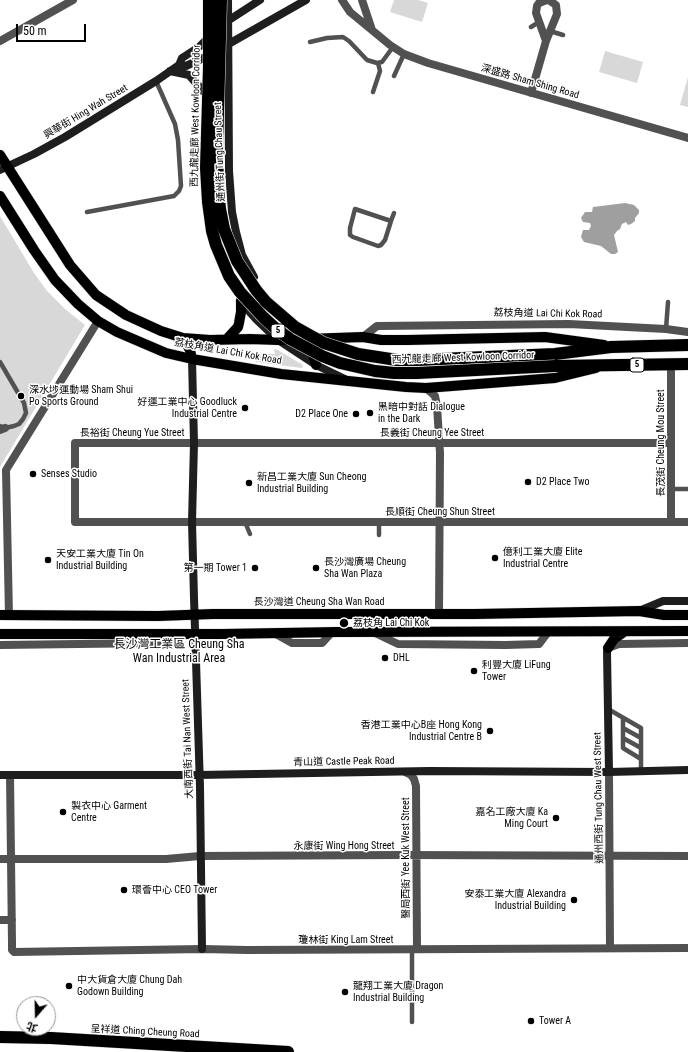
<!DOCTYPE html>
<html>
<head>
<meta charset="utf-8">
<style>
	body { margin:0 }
	#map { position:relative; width:688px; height:1052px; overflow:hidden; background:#fff; font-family:"Roboto Condensed","Noto Sans TC",sans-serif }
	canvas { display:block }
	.north { position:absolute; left:16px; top:996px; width:40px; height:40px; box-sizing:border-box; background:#fff; border:1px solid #999; border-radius:50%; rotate:200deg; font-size:11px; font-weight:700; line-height:16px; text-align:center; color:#000 }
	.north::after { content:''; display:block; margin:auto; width:14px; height:18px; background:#000; clip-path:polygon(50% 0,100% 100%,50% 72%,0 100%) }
	.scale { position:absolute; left:16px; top:24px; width:70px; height:18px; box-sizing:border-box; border:2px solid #000; border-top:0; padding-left:5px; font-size:12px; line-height:14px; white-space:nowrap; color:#000; -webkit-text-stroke:3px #fff; paint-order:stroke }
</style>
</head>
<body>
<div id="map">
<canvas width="688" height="1052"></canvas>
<div class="north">北</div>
<div class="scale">50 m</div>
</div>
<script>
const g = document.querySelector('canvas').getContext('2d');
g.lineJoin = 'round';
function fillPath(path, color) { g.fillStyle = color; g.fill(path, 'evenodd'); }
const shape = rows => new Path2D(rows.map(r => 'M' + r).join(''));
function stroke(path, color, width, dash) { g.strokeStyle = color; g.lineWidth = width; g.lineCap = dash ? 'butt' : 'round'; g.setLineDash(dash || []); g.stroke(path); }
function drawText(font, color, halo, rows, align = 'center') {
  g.font = font + ' "Roboto Condensed","Noto Sans TC",sans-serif'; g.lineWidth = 3; g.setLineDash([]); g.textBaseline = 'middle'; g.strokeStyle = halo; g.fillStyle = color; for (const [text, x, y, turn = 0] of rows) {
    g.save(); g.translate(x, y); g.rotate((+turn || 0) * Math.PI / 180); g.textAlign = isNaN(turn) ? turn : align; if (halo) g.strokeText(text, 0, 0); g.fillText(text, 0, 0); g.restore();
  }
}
const green = shape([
	[394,0,418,0,428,3,422,22,390,12],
	[605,51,643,62,637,83,599,72],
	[688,77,688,107,680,105],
	[0,216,34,273,47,291,65,309,85,325,0,467],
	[276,349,303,365,302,368,256,362,255,354,275,354,274,350]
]);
const water = shape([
	[625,203,634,205,639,210,639,213,635,218,635,221,631,224,628,225,626,222,622,224,620,229,617,231,614,235,618,252,615,254,611,254,601,246,584,242,581,237,583,230,589,230,591,226,590,223,583,222,581,218,585,212,592,212,593,207]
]);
const lane = shape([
	[531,27,539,22],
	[550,31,563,35],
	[310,42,327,38,343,37,349,41,367,60,377,63,382,62,393,47],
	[394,76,404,54],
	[373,92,380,71,378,63],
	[355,209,391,221,385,240,381,245,378,246,353,237,350,235,350,228,355,209],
	[87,212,174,196,179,191,181,186,178,140,175,124,156,81],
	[391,221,394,213],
	[666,329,668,302],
	[0,362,24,403,26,413,23,419,19,424,14,426,5,428,0,426],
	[671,489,688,489],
	[245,522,250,534],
	[379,522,379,535],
	[608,709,641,728,641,771],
	[623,718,623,748,641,759],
	[623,728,641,738],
	[623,738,641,748],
	[412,1022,412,949]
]);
const street = shape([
	[342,0,350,12,390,45,404,54,428,63,688,138],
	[362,0,372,30],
	[0,41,73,0],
	[531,93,546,41,557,14,556,5,550,1,547,0,539,3,537,6,536,13,546,41],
	[363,337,377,326,569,324,666,329,688,332],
	[426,388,435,396,437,406,440,453,439,613],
	[0,430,5,428],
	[671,443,75,443,75,522,688,522],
	[671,522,671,365],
	[9,616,6,470,98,321],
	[274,633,292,643,322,643,332,632],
	[375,633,398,644,506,645,539,644,548,632],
	[0,645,157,643,169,633],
	[608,648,619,644,688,643],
	[405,772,411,775,414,779,416,786,417,949],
	[609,772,610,948],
	[10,775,12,943,12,950,14,952,202,949,247,950,688,948],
	[0,859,166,859,200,856,403,855,688,856],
	[0,920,12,920]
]);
const secondary = shape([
	[228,0,229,171,232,212,236,232,242,255,254,277],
	[226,22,260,0],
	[225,46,306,0],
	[179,65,186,66,212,54],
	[170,71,189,75,203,91],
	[0,170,34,154,65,137,156,81,179,65,182,58,199,47,210,36],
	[240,301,256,319,278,340,316,365,345,379],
	[192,359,194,443,192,522,194,598,200,787,202,949],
	[639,611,663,601,688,601],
	[608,648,607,652,609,772],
	[0,775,198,775,429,771,609,772,688,770]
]);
const primary = shape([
	[0,155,70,265,96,295,126,315,161,331,183,338,210,340,250,339,278,340,363,337,381,340,407,340,545,337,604,345],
	[0,196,34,250,55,280,78,304,98,321,117,332,166,353,192,359,281,374,406,387,426,388,555,378,596,368],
	[183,338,190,350,192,359],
	[227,339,238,327,239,323,241,312,241,301],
	[316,365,314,358,314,351,316,346],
	[0,615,158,616,213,614,475,614,639,611,664,615,688,615],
	[0,634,222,634,338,632,688,631],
	[608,648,614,639,624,632]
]);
const highway = shape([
	[417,360,555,354,611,347,688,345],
	[555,366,688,364],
	[0,1037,51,1038,288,1052]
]);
const highwayBridge = shape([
	[209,0,209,67,206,168,208,202,212,231,216,245,229,276,240,292,263,317,276,329,290,339,322,356,340,363,375,371,394,373,417,373,555,366],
	[221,0,217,149,218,188,220,209,224,229,237,261,256,290,266,302,295,327,311,336,324,343,358,354,397,360,417,360]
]);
const markers = [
	[21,396,4,"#000"],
	[245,408,4,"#000"],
	[370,413,4,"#000"],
	[356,414,4,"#000"],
	[33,474,4,"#000"],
	[528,482,4,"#000"],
	[249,483,4,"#000"],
	[495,558,4,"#000"],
	[48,560,4,"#000"],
	[255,568,4,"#000"],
	[316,568,4,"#000"],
	[344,623,5,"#000"],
	[385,658,4,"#000"],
	[474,671,4,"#000"],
	[490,731,4,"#000"],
	[63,812,4,"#000"],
	[556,818,4,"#000"],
	[124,890,4,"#000"],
	[574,900,4,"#000"],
	[69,986,4,"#000"],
	[345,992,4,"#000"],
	[531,1021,4,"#000"]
];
const shields = [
	[278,331,14],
	[637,365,14]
];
const shieldNames = [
	["5",278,331],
	["5",637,365]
];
const streetNames = [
	["深盛路 Sham Shing Road",530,82,16],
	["興華街 Hing Wah Street",86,112,-31],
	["西九龍走廊 West Kowloon Corridor",196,116,-89],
	["通州街 Tung Chau Street",220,152,-92],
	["荔枝角道 Lai Chi Kok Road",548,314,1],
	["荔枝角道 Lai Chi Kok Road",228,352,10],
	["西九龍走廊 West Kowloon Corridor",463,358,-2],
	["長裕街 Cheung Yue Street",132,433],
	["長義街 Cheung Yee Street",432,433],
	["長茂街 Cheung Mou Street",661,443,-90],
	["長順街 Cheung Shun Street",440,512],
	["長沙灣道 Cheung Sha Wan Road",319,602],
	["大南西街 Tai Nan West Street",188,739,-92],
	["青山道 Castle Peak Road",344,762,-1],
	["通州西街 Tung Chau West Street",599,798,-91],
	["永康街 Wing Hong Street",344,846],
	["醫局西街 Yee Kuk West Street",406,858,-90],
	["瓊林街 King Lam Street",346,940],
	["呈祥道 Ching Cheung Road",145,1032,3]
];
const poiNames = [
	["深水埗運動場 Sham Shui",29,390],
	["Po Sports Ground",29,402],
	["好運工業中心 Goodluck",237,402,"right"],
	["Industrial Centre",237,414,"right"],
	["黑暗中對話 Dialogue",378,407],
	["in the Dark",378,419],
	["D2 Place One",348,414,"right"],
	["Senses Studio",41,474],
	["新昌工業大廈 Sun Cheong",257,477],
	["Industrial Building",257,489],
	["D2 Place Two",536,482],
	["億利工業大廈 Elite",503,552],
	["Industrial Centre",503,564],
	["天安工業大廈 Tin On",56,554],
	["Industrial Building",56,566],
	["長沙灣廣場 Cheung",324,562],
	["Sha Wan Plaza",324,574],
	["第一期 Tower 1",247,568,"right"],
	["荔枝角 Lai Chi Kok",353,623],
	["DHL",393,658],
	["利豐大廈 LiFung",482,665],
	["Tower",482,677],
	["香港工業中心B座 Hong Kong",482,725,"right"],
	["Industrial Centre B",482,737,"right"],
	["製衣中心 Garment",71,806],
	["Centre",71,818],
	["嘉名工廠大廈 Ka",548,812,"right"],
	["Ming Court",548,824,"right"],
	["環薈中心 CEO Tower",132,890],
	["安泰工業大廈 Alexandra",566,894,"right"],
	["Industrial Building",566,906,"right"],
	["中大貨倉大廈 Chung Dah",77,980],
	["Godown Building",77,992],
	["龍翔工業大廈 Dragon",353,986],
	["Industrial Building",353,998],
	["Tower A",539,1021]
];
const quarterNames = [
	["長沙灣工業區 Cheung Sha",179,645],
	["Wan Industrial Area",179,659]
];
fillPath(green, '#d8d8d8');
fillPath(water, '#9f9f9f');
stroke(primary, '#dbdbdb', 11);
stroke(highway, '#dbdbdb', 13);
stroke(lane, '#515151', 4.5);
stroke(street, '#515151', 8);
stroke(secondary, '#1e1e1e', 8);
stroke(primary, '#000', 10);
stroke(highway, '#000', 12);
stroke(highwayBridge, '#dbdbdb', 13, []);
stroke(highwayBridge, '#000', 12);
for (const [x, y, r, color] of markers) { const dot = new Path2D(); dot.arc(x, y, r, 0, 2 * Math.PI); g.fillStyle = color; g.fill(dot); stroke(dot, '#fff', 1.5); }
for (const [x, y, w] of shields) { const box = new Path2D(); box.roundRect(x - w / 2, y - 7, w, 14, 3); g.fillStyle = '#fff'; g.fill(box); stroke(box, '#000', 1); }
drawText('bold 9px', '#000', null, shieldNames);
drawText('10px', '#000', '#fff', streetNames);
drawText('10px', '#000', '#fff', poiNames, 'left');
drawText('12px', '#000', '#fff', quarterNames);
</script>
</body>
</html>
